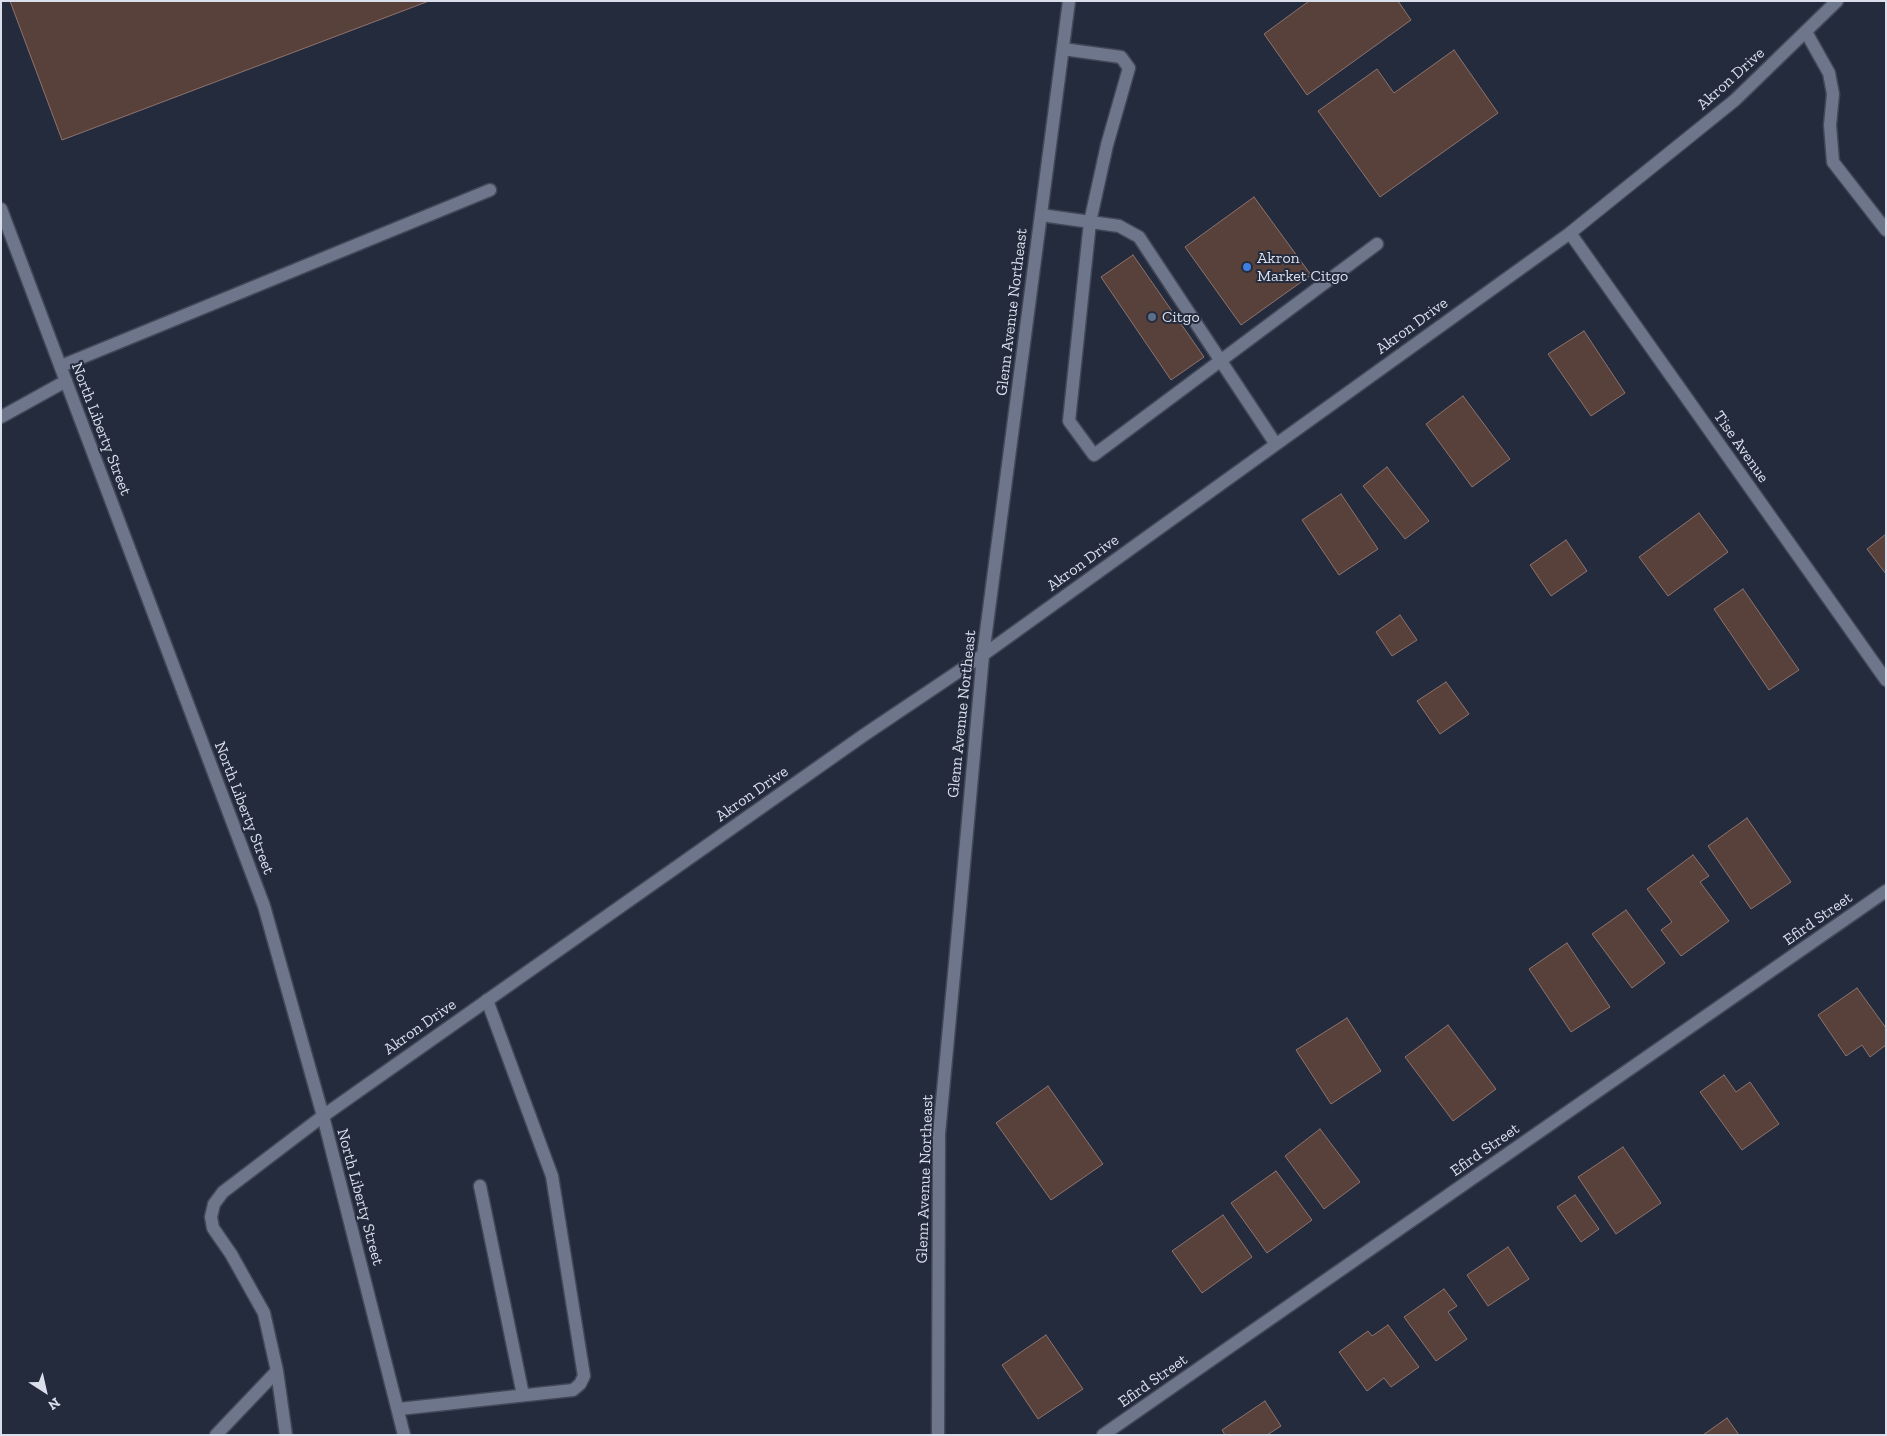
<!DOCTYPE html>
<html>
<head>
<meta charset="utf-8">
<style>
	body { margin:0 }
	#map { position:relative; width:1887px; height:1436px; overflow:hidden; background:#242b3d; font-family:"Zilla Slab",serif }
	canvas { display:block }
	.frame { position:absolute; inset:0; border:2px solid #dadfeb; pointer-events:none }
	.north { position:absolute; left:20px; top:1366px; width:50px; height:50px; -webkit-text-stroke:4px #242b3d; paint-order:stroke; rotate:145deg; font-size:14px; font-weight:700; line-height:20px; text-align:center; color:#dadfeb }
	.north::after { content:''; display:block; margin:auto; width:18px; height:22px; background:#dadfeb; clip-path:polygon(50% 0,100% 100%,50% 72%,0 100%) }
</style>
</head>
<body>
<div id="map">
<canvas width="1887" height="1436"></canvas>
<div class="frame"></div>
<div class="north">N</div>
</div>
<script>
const ctx = document.querySelector('canvas').getContext('2d');
ctx.lineJoin = 'round';
function fillPath(path, color) { ctx.fillStyle = color; ctx.fill(path, 'evenodd'); }
const toPath = rows => new Path2D(rows.map(r => 'M' + r).join(''));
function stroke(path, color, width, dash) { ctx.strokeStyle = color; ctx.lineWidth = width; ctx.lineCap = dash ? 'butt' : 'round'; ctx.setLineDash(dash || []); ctx.stroke(path); }
function write(font, color, halo, rows, align = 'center') {
  ctx.font = font + ' "Zilla Slab",serif'; ctx.lineWidth = 4; ctx.setLineDash([]); ctx.textBaseline = 'middle'; ctx.strokeStyle = halo; ctx.fillStyle = color; for (const [text, x, y, turn = 0] of rows) {
    ctx.save(); ctx.translate(x, y); ctx.rotate((+turn || 0) * Math.PI / 180); ctx.textAlign = isNaN(turn) ? turn : align; if (halo) ctx.strokeText(text, 0, 0); ctx.fillText(text, 0, 0); ctx.restore();
  }
}
const building = toPath([
	[10,1,429,1,62,140,10,1],
	[1309,1,1398,1,1411,20,1307,95,1264,34,1309,1],
	[1454,50,1498,113,1380,197,1318,111,1377,69,1394,93,1454,50],
	[1254,197,1311,275,1241,325,1185,247,1254,197],
	[1133,255,1204,357,1171,380,1101,277,1133,255],
	[1584,331,1625,393,1591,416,1548,354,1584,331],
	[1463,396,1510,459,1472,487,1426,424,1463,396],
	[1387,467,1429,521,1405,539,1363,486,1387,467],
	[1341,494,1378,549,1339,575,1302,520,1341,494],
	[1699,513,1728,552,1668,596,1639,557,1699,513],
	[1886,534,1886,574,1867,549,1886,534],
	[1566,540,1587,571,1551,596,1530,565,1566,540],
	[1743,589,1799,670,1769,690,1714,609,1743,589],
	[1400,615,1417,640,1392,656,1376,632,1400,615],
	[1446,682,1469,714,1440,734,1417,701,1446,682],
	[1747,818,1791,882,1751,909,1708,846,1747,818],
	[1693,855,1709,876,1700,882,1729,921,1681,956,1661,930,1672,922,1647,889,1693,855],
	[1626,910,1665,963,1632,988,1592,934,1626,910],
	[1567,943,1610,1007,1571,1032,1529,969,1567,943],
	[1857,988,1886,1028,1886,1045,1870,1057,1862,1045,1846,1056,1818,1015,1857,988],
	[1347,1018,1381,1071,1331,1104,1296,1050,1347,1018],
	[1448,1025,1496,1089,1453,1121,1405,1057,1448,1025],
	[1724,1075,1736,1092,1750,1082,1779,1124,1742,1150,1700,1092,1724,1075],
	[1048,1086,1103,1164,1051,1200,996,1123,1048,1086],
	[1320,1129,1360,1182,1324,1209,1285,1156,1320,1129],
	[1623,1147,1661,1203,1616,1234,1578,1177,1623,1147],
	[1276,1171,1312,1220,1267,1253,1231,1203,1276,1171],
	[1575,1195,1599,1229,1581,1242,1557,1207,1575,1195],
	[1223,1215,1252,1257,1202,1293,1172,1251,1223,1215],
	[1508,1247,1529,1279,1488,1306,1467,1275,1508,1247],
	[1444,1289,1457,1306,1448,1312,1467,1339,1436,1361,1404,1317,1444,1289],
	[1388,1325,1419,1367,1391,1387,1384,1378,1367,1391,1339,1352,1368,1331,1372,1336,1388,1325],
	[1046,1335,1083,1389,1038,1419,1002,1365,1046,1335],
	[1265,1401,1281,1426,1267,1435,1225,1435,1222,1430,1265,1401],
	[1727,1418,1739,1435,1703,1435,1727,1418]
]);
const lane = toPath([
	[1806,32,1829,73,1833,94,1830,125,1833,162,1886,230],
	[1063,49,1121,57,1129,68,1107,145,1090,222,1069,421,1094,455,1377,244],
	[1041,215,1119,226,1139,237,1275,443],
	[61,366,490,190],
	[1,417,66,381],
	[480,1186,523,1395],
	[399,1409,573,1390,580,1384,584,1376,552,1176,487,1000],
	[216,1435,277,1371],
	[286,1435,277,1371,264,1313,231,1254,213,1228,211,1217,214,1204,223,1192,323,1116]
]);
const street = toPath([
	[1103,1435,1886,891]
]);
const secondary = toPath([
	[1,209,264,906,323,1116,404,1435],
	[1570,233,1886,680],
	[323,1116,864,735,983,655,1570,233,1735,100,1837,1],
	[938,1435,939,1134,957,942,983,655,1069,1]
]);
const markers = [
	[1247,267,5,"#3f7fe0"],
	[1152,317,5,"#5c6f8a"]
];
const streetNames = [
	["Akron Drive",1731,79,-42],
	["Glenn Avenue Northeast",1012,312,-83],
	["Akron Drive",1412,326,-36],
	["North Liberty Street",101,429,69],
	["Tise Avenue",1741,447,55],
	["Akron Drive",1083,563,-36],
	["Glenn Avenue Northeast",962,714,-84],
	["Akron Drive",752,794,-35],
	["North Liberty Street",244,808,69],
	["Efird Street",1818,919,-35],
	["Akron Drive",420,1027,-35],
	["Efird Street",1485,1150,-35],
	["Glenn Avenue Northeast",925,1179,-88],
	["North Liberty Street",360,1197,75],
	["Efird Street",1153,1381,-35]
];
const poiNames = [
	["Akron",1257,258],
	["Market Citgo",1257,276],
	["Citgo",1162,317]
];
fillPath(building, '#58403b');
stroke(building, '#8e736e', 1);
stroke(lane, '#424858', 15);
stroke(street, '#424858', 15);
stroke(secondary, '#424858', 15);
stroke(lane, '#6e768c', 12);
stroke(street, '#6e768c', 12);
stroke(secondary, '#6e768c', 12);
for (const [x, y, r, color] of markers) { const dot = new Path2D(); dot.arc(x, y, r, 0, 2 * Math.PI); ctx.fillStyle = color; ctx.fill(dot); stroke(dot, '#242b3d', 2); }
write('16px', '#dadfeb', '#242b3d', streetNames);
write('16px', '#dadfeb', '#242b3d', poiNames, 'left');
</script>
</body>
</html>
